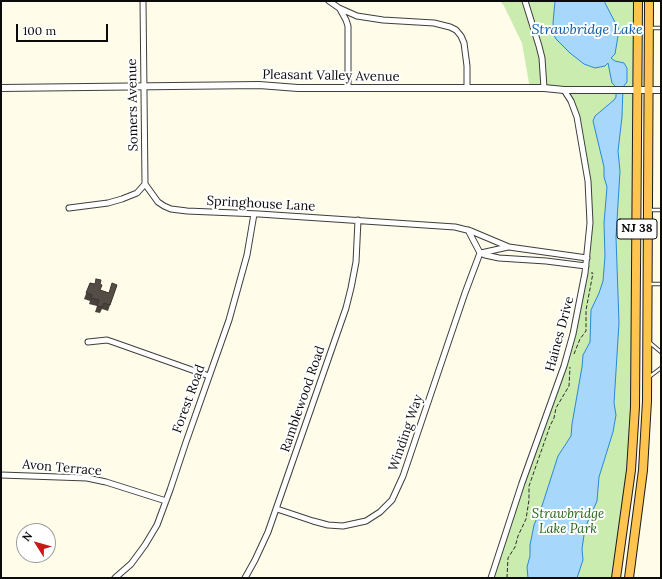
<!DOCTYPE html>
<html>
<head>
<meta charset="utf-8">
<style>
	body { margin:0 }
	#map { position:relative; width:662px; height:579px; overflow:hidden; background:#fffce9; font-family:Lora,serif }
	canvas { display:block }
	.frame { position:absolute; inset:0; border:2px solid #0b0b0b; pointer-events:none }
	.north { position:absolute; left:16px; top:523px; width:40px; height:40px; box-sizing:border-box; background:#fff; border:1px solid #9d9d9d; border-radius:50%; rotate:307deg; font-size:11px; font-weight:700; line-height:16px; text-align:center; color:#0b0b0b }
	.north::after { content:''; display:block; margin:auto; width:14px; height:18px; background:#c61a18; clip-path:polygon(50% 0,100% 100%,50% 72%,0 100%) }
	.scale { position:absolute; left:16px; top:24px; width:92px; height:18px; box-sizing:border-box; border:2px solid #0b0b0b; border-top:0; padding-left:5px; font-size:12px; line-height:14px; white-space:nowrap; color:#0b0b0b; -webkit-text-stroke:3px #fff; paint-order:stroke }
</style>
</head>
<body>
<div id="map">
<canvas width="662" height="579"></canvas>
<div class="frame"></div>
<div class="north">N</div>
<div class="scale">100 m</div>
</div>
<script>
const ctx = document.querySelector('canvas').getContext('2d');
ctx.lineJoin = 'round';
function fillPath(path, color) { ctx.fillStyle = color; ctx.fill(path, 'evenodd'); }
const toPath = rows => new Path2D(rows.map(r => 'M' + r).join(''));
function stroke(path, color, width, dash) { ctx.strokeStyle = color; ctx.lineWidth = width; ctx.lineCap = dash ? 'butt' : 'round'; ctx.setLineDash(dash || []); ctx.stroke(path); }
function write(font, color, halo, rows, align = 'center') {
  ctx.font = font + ' Lora,serif'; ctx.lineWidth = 4; ctx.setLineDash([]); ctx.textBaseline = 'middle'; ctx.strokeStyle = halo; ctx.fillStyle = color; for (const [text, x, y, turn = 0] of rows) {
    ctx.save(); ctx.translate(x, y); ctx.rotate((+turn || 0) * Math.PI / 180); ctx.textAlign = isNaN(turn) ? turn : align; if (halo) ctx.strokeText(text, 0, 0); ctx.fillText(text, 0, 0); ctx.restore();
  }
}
const green = toPath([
	[500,1,638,1,635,407,616,578,491,578,564,366,587,258,590,201,573,107,563,90,530,89,522,43,504,6]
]);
const water = toPath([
	[555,1,604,1,619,30,615,54,611,58,615,61,624,63,627,68,627,82,623,87,622,117,618,151,620,171,616,237,619,323,614,403,616,415,613,432,599,477,597,501,585,528,582,549,583,560,577,578,528,578,527,567,530,556,530,545,534,525,541,509,558,456,571,436,572,424,582,367,583,355,590,342,591,310,599,293,603,281,605,256,604,223,607,187,604,177,604,167,593,121,595,116,614,100,616,97,616,87,612,83,608,63,605,66,595,68,584,64,570,53,556,39,554,35,553,23,555,1]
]);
const path = toPath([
	[574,354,580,339,586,331,586,310,593,273,591,273],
	[507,578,508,558,515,547,518,536,526,519,529,500,529,486,550,426,554,418,556,408,569,386,570,367]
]);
const service = toPath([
	[650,28,661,28],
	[649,210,661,210],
	[650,284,661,284],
	[649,342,661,352],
	[649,377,661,368]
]);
const minor = toPath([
	[143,1,145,184,158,202,164,206,171,209,187,211,259,214,455,227,471,231,509,247,587,258],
	[329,1,339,8,357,16,383,20,434,23,450,27,456,30,461,36,464,43,467,66,467,88],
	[525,1,539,46,542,58,544,88],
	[340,9,346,20,348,26,348,87],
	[69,208,108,203,122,199,137,193,145,184],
	[468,230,480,253,485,255,499,258,546,261,586,266],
	[481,253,508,247],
	[88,342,107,340,113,342,209,376],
	[1,475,87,478,106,482,166,501],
	[277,509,313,521,328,525,343,526,366,521,380,512,392,500,403,476,465,293,480,253],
	[115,578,131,564,145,545,157,525,170,490,186,442,229,320,247,255,254,214],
	[245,578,255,560,268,532,346,308,351,288,356,262,358,220],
	[491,578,522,483,564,366,573,334,585,273,590,223,588,181,577,117,571,101,564,90]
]);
const tertiary = toPath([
	[1,88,259,85,298,88,544,88,564,90,661,90]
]);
const trunk = toPath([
	[616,578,631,470,635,407,638,1],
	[629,578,643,470,647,401,649,1]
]);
const wall = toPath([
	[90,283,95,284,100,284,100,290,109,293,117,285,108,311,102,309,100,313,95,312,97,306,89,304,90,301,84,299]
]);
const building = toPath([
	[96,279,101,280,100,284,102,285,100,290,109,293,112,283,117,285,110,305,104,303,102,307,97,306,99,300,91,298,92,295,86,293,90,283,95,284,96,279]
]);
const shields = [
	[637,229,40]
];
const shieldNames = [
	["NJ 38",637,229]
];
const streetNames = [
	["Pleasant Valley Avenue",331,76,1],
	["Somers Avenue",133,105,-91],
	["Springhouse Lane",261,204,3],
	["Haines Drive",560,334,-75],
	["Forest Road",189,399,-70],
	["Ramblewood Road",303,399,-71],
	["Winding Way",406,433,-71],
	["Avon Terrace",62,468,5]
];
const parkNames = [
	["Strawbridge",568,514],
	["Lake Park",568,529]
];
const waterNames = [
	["Strawbridge Lake",587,30]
];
fillPath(green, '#cbecaf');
fillPath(water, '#a8d7fc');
stroke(water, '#2988d9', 1);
stroke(service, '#3e3e3e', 4.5);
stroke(minor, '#3e3e3e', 7);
stroke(tertiary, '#3e3e3e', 8);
stroke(trunk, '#1c1c1c', 10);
stroke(path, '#2d2d2d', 1, [4, 2]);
stroke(service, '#fff', 2.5);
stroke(minor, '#fff', 5);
stroke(tertiary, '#fff', 6);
stroke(trunk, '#ffc450', 8);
fillPath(wall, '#48423c');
fillPath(building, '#544d46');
stroke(building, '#3b3631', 1);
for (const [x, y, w] of shields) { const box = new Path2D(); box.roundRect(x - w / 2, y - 10, w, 20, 3); ctx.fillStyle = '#fff'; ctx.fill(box); stroke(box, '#0b0b0b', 1); }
write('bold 12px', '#0b0b0b', null, shieldNames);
write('13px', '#0b0b0b', '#fff', streetNames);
write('italic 13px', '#226717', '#fff', parkNames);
write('italic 14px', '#0b59a6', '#fff', waterNames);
</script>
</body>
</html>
